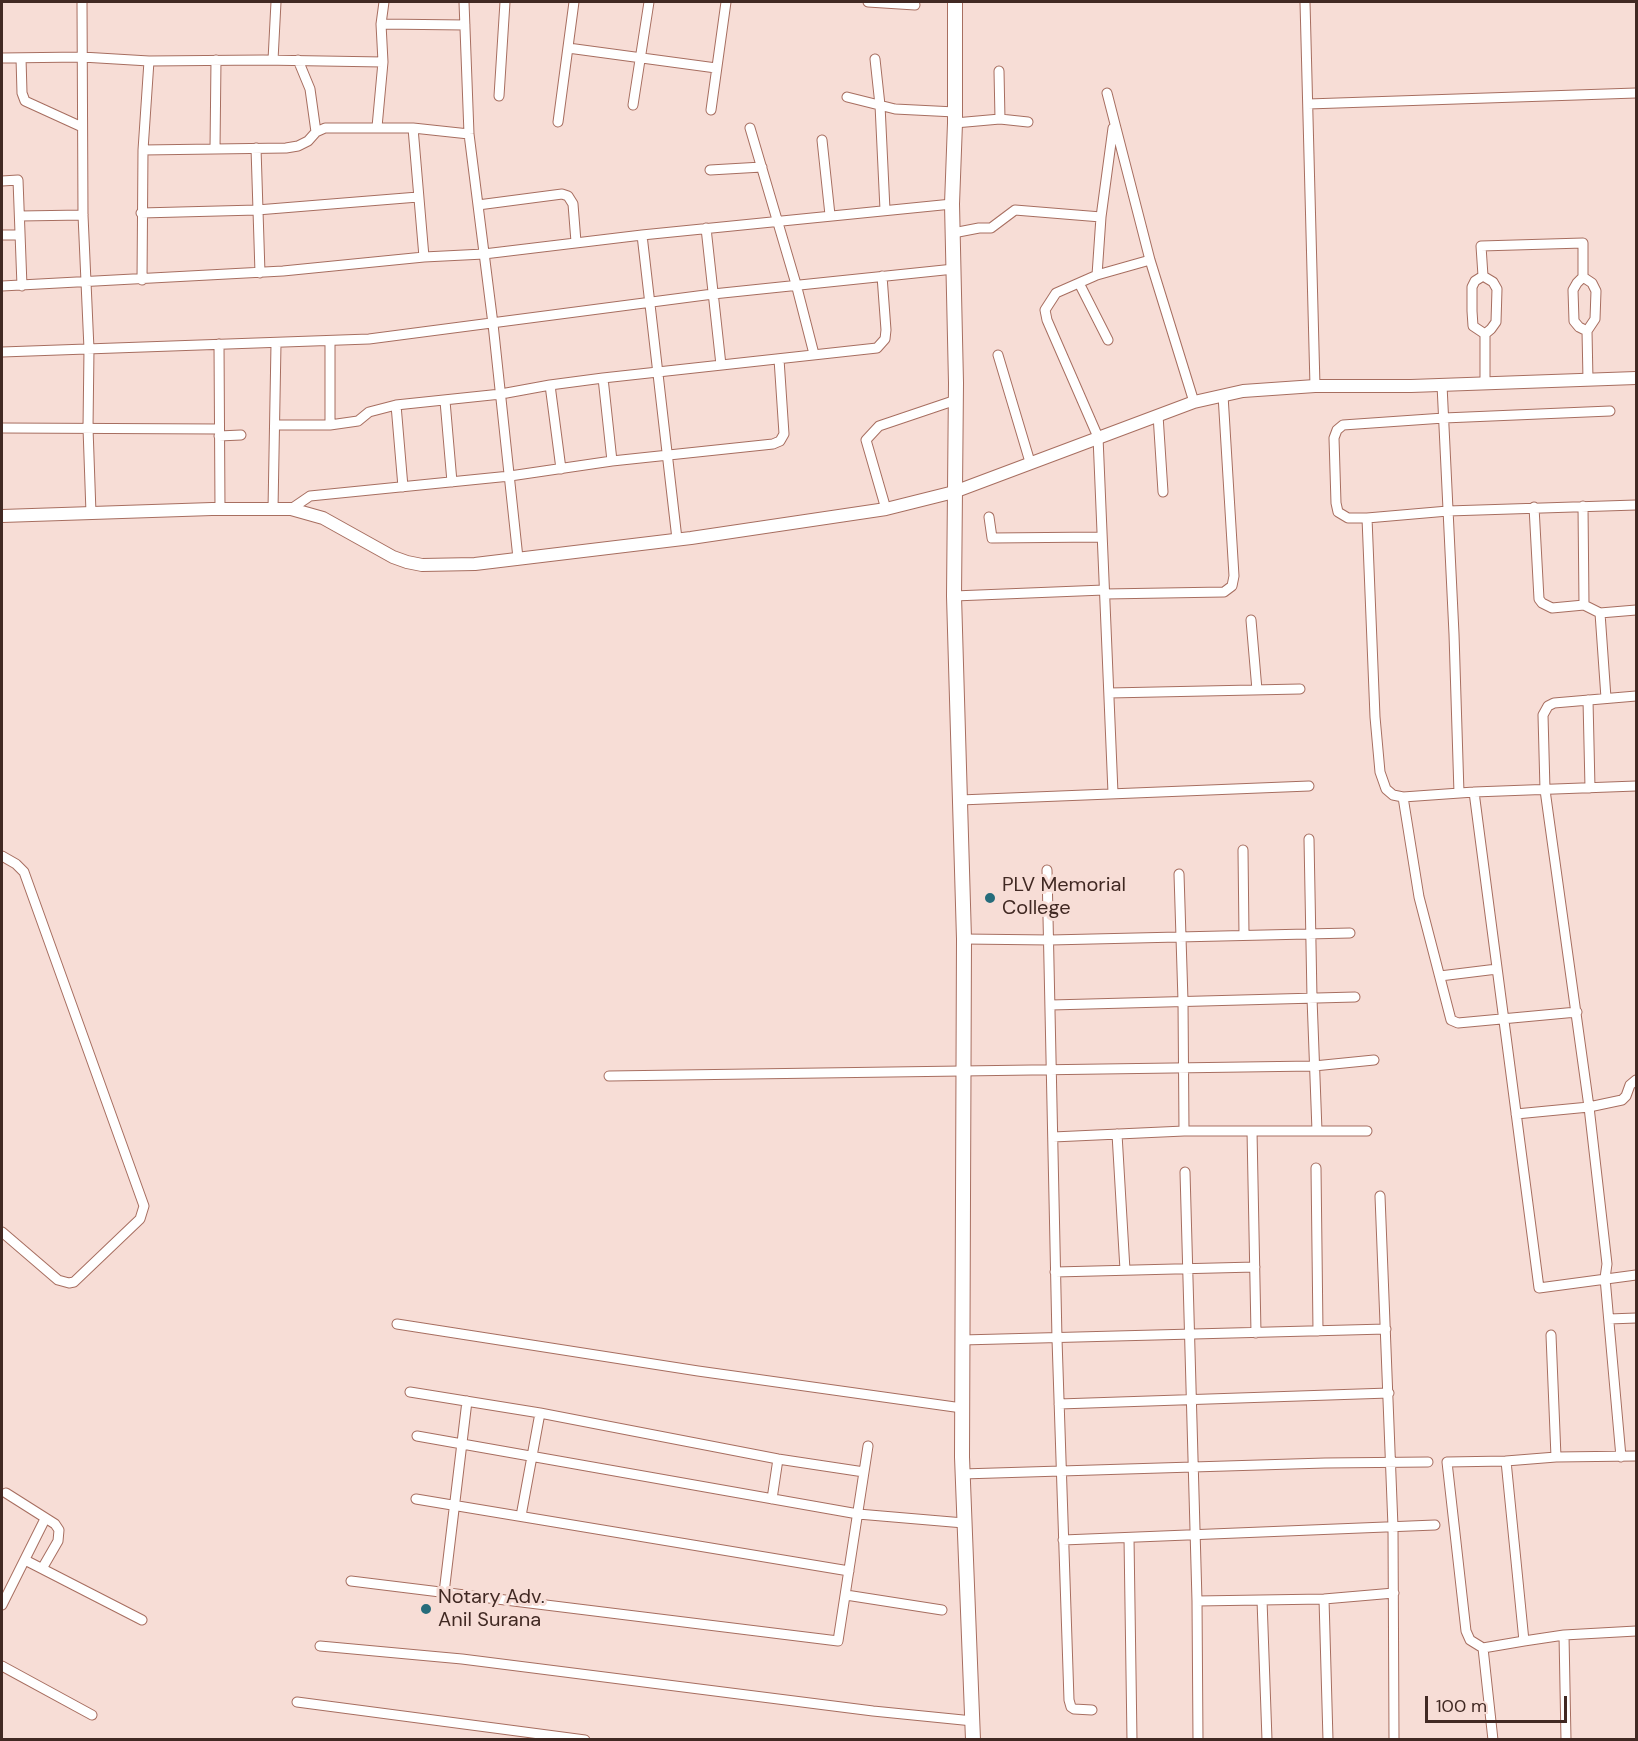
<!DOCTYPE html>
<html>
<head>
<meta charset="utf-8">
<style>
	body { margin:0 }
	#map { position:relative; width:1638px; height:1741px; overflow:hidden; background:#f7ddd6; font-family:"DM Sans",sans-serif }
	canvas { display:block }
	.frame { position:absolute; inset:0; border:3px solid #412923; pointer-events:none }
	.scale { position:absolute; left:1425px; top:1696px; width:142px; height:27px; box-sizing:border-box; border:3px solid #412923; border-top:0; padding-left:8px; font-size:18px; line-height:21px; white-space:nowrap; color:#412923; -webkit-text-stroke:4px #f7ddd6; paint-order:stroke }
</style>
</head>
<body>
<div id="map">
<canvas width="1638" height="1741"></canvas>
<div class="frame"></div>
<div class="scale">100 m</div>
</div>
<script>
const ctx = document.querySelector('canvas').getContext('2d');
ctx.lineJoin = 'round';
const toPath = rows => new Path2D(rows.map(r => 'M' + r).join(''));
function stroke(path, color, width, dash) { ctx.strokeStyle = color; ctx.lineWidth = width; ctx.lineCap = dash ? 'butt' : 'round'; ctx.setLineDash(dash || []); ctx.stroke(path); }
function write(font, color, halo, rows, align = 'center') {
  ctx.font = font + ' "DM Sans",sans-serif'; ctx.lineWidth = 6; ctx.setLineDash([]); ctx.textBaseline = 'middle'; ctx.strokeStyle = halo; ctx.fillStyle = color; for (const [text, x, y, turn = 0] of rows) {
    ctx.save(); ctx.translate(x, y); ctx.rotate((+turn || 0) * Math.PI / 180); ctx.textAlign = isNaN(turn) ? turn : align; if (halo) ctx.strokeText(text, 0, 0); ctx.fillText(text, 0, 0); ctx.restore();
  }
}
const minor = toPath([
	[82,2,83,215,89,349,88,428,91,513],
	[464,2,469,134,493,324,518,558],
	[868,2,915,5],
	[1305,2,1315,386],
	[381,24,465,25],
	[568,48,716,68],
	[2,58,82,57,149,61,263,60,383,62],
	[21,58,22,93,25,101,82,127],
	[875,59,880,105,885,210],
	[273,60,276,2],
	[298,60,310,89,316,132],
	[1107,93,1150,260,1194,402],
	[499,96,505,2],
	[847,97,895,109,955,112],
	[1308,104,1636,93],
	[633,105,649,2],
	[711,110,726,2],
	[1000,119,1028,122],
	[558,122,574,2],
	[955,123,1000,119,999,71],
	[377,127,383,62,381,24,384,2],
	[413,128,424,257],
	[750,128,796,284,814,354],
	[822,140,830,215],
	[256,148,260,273],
	[215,149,216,60],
	[143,150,286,148,298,146,308,141,316,132,325,128,413,128,469,134],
	[710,170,762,167],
	[2,181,18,180,22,286],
	[478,205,562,194,568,196,573,204,576,242],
	[141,213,257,210,418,197],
	[20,216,83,215],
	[706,228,721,365],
	[953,233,979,228,991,228,1015,210,1101,217],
	[2,235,19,235],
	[642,235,677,539],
	[1097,275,1101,217,1113,128],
	[1483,276,1493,282,1497,289,1496,322,1491,329,1485,334],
	[1583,277,1577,283,1573,290,1574,321,1579,327,1587,331],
	[142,280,143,150,149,61],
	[1079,283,1108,340],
	[2,286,283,271,424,257,484,254,642,235,952,204],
	[330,341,330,425],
	[219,344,220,509],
	[2,352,369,339,713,294,954,269],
	[998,355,1030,462],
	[603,378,612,461],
	[1485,383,1485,334,1473,326,1472,311,1472,287,1475,281,1483,276,1481,246,1583,243,1583,277,1592,283,1596,291,1595,319,1587,331,1588,380],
	[550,385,561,469],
	[1442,385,1454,634,1459,793],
	[445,401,452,482],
	[396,405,403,487],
	[1610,411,1444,418,1343,425,1337,430,1334,438,1336,503,1338,512,1348,518,1367,518,1448,511,1636,505],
	[1158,415,1163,492],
	[275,425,330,425,358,421,369,412,396,405,501,394,550,385,603,378,877,348,885,339,886,330,882,276],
	[2,428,219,429],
	[219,436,241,435],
	[1583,506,1584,605],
	[1534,507,1539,599,1542,603,1552,608,1584,605,1600,613,1636,610],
	[273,509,276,344],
	[291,509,310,496,510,476,612,461,773,444,780,441,784,434,779,359],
	[886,509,866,440,879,426,956,400],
	[989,517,992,538,1101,537],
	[1367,518,1375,717,1380,772,1386,789,1393,795,1403,797,1474,792,1636,786],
	[1105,594,1224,592,1232,586,1234,576,1223,395],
	[954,596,1104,590],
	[1600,613,1606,698],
	[1251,620,1257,690],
	[1109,693,1300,689],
	[1588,700,1590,788],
	[1474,792,1539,1288,1636,1275],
	[1113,793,1098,437,1047,320,1045,310,1056,293,1097,275,1150,260],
	[1403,797,1419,897,1451,1020,1458,1023,1577,1012],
	[960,800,1309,786],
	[1309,839,1312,998,1317,1131],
	[1243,850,1244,935],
	[2,856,16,864,24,872,144,1206,140,1219,74,1282,69,1283,58,1280,2,1232],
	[1047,870,1057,1339,1069,1700,1071,1707,1074,1709,1092,1710],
	[1179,874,1183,1001,1184,1131],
	[964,939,1050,940,1350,933],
	[1440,976,1497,969],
	[1051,1005,1355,997],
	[609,1076,1314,1066,1374,1060],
	[1516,1114,1589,1107,1622,1100,1626,1096,1630,1085,1636,1080],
	[1252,1131,1256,1333],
	[1117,1134,1125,1270],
	[1053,1137,1184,1131,1367,1131],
	[1316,1168,1318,1331],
	[1185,1172,1197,1601,1198,1740],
	[1380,1196,1393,1527,1394,1739],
	[1055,1272,1255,1267],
	[1609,1319,1636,1318],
	[397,1324,698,1371,962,1408],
	[1551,1335,1556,1457],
	[962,1340,1386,1329],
	[410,1392,540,1413,778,1459,864,1472],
	[1059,1404,1389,1393],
	[417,1436,858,1514,964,1523],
	[1621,1457,1605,1278,1607,1264,1589,1107,1545,790,1543,715,1548,706,1554,703,1636,696],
	[1506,1461,1556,1457,1636,1456],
	[962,1474,1325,1463,1428,1462],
	[6,1493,55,1524,59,1530,58,1541,43,1567],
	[416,1499,849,1571],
	[772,1499,778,1459],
	[521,1516,540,1413],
	[1129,1538,1132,1740],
	[1063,1540,1435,1525],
	[25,1560,142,1620],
	[351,1581,838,1641,868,1446],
	[444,1593,467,1401],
	[846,1595,942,1610],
	[1324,1599,1328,1740],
	[1262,1600,1267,1740],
	[1197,1601,1324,1599,1394,1593],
	[2,1605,45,1519],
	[1564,1635,1566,1740],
	[1524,1641,1564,1635,1636,1631],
	[320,1646,462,1659,873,1711,973,1721],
	[1483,1648,1470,1640,1466,1631,1447,1462,1506,1461,1524,1641,1483,1648,1493,1740],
	[2,1666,92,1715],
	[297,1702,585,1740]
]);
const tertiary = toPath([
	[2,516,212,509,291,509,323,518,393,557,407,562,422,565,475,564,691,538,886,509,954,492,1194,402,1243,391,1315,386,1411,386,1636,378]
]);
const secondary = toPath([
	[955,2,955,123,952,204,956,383,954,596,964,939,962,1457,973,1740]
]);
const markers = [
	[990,898,6,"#266c7b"],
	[426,1609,6,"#266c7b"]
];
const poiNames = [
	["PLV Memorial",1002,886],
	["College",1002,909],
	["Notary Adv.",438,1598],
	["Anil Surana",438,1621]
];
stroke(minor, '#a76e60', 11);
stroke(tertiary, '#a76e60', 14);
stroke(secondary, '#a76e60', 16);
stroke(minor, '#fff', 9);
stroke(tertiary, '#fff', 12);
stroke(secondary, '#fff', 14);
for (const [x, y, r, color] of markers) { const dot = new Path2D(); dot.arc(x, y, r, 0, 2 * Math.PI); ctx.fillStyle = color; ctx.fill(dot); stroke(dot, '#f7ddd6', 2); }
write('20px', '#412923', '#f7ddd6', poiNames, 'left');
</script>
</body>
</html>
